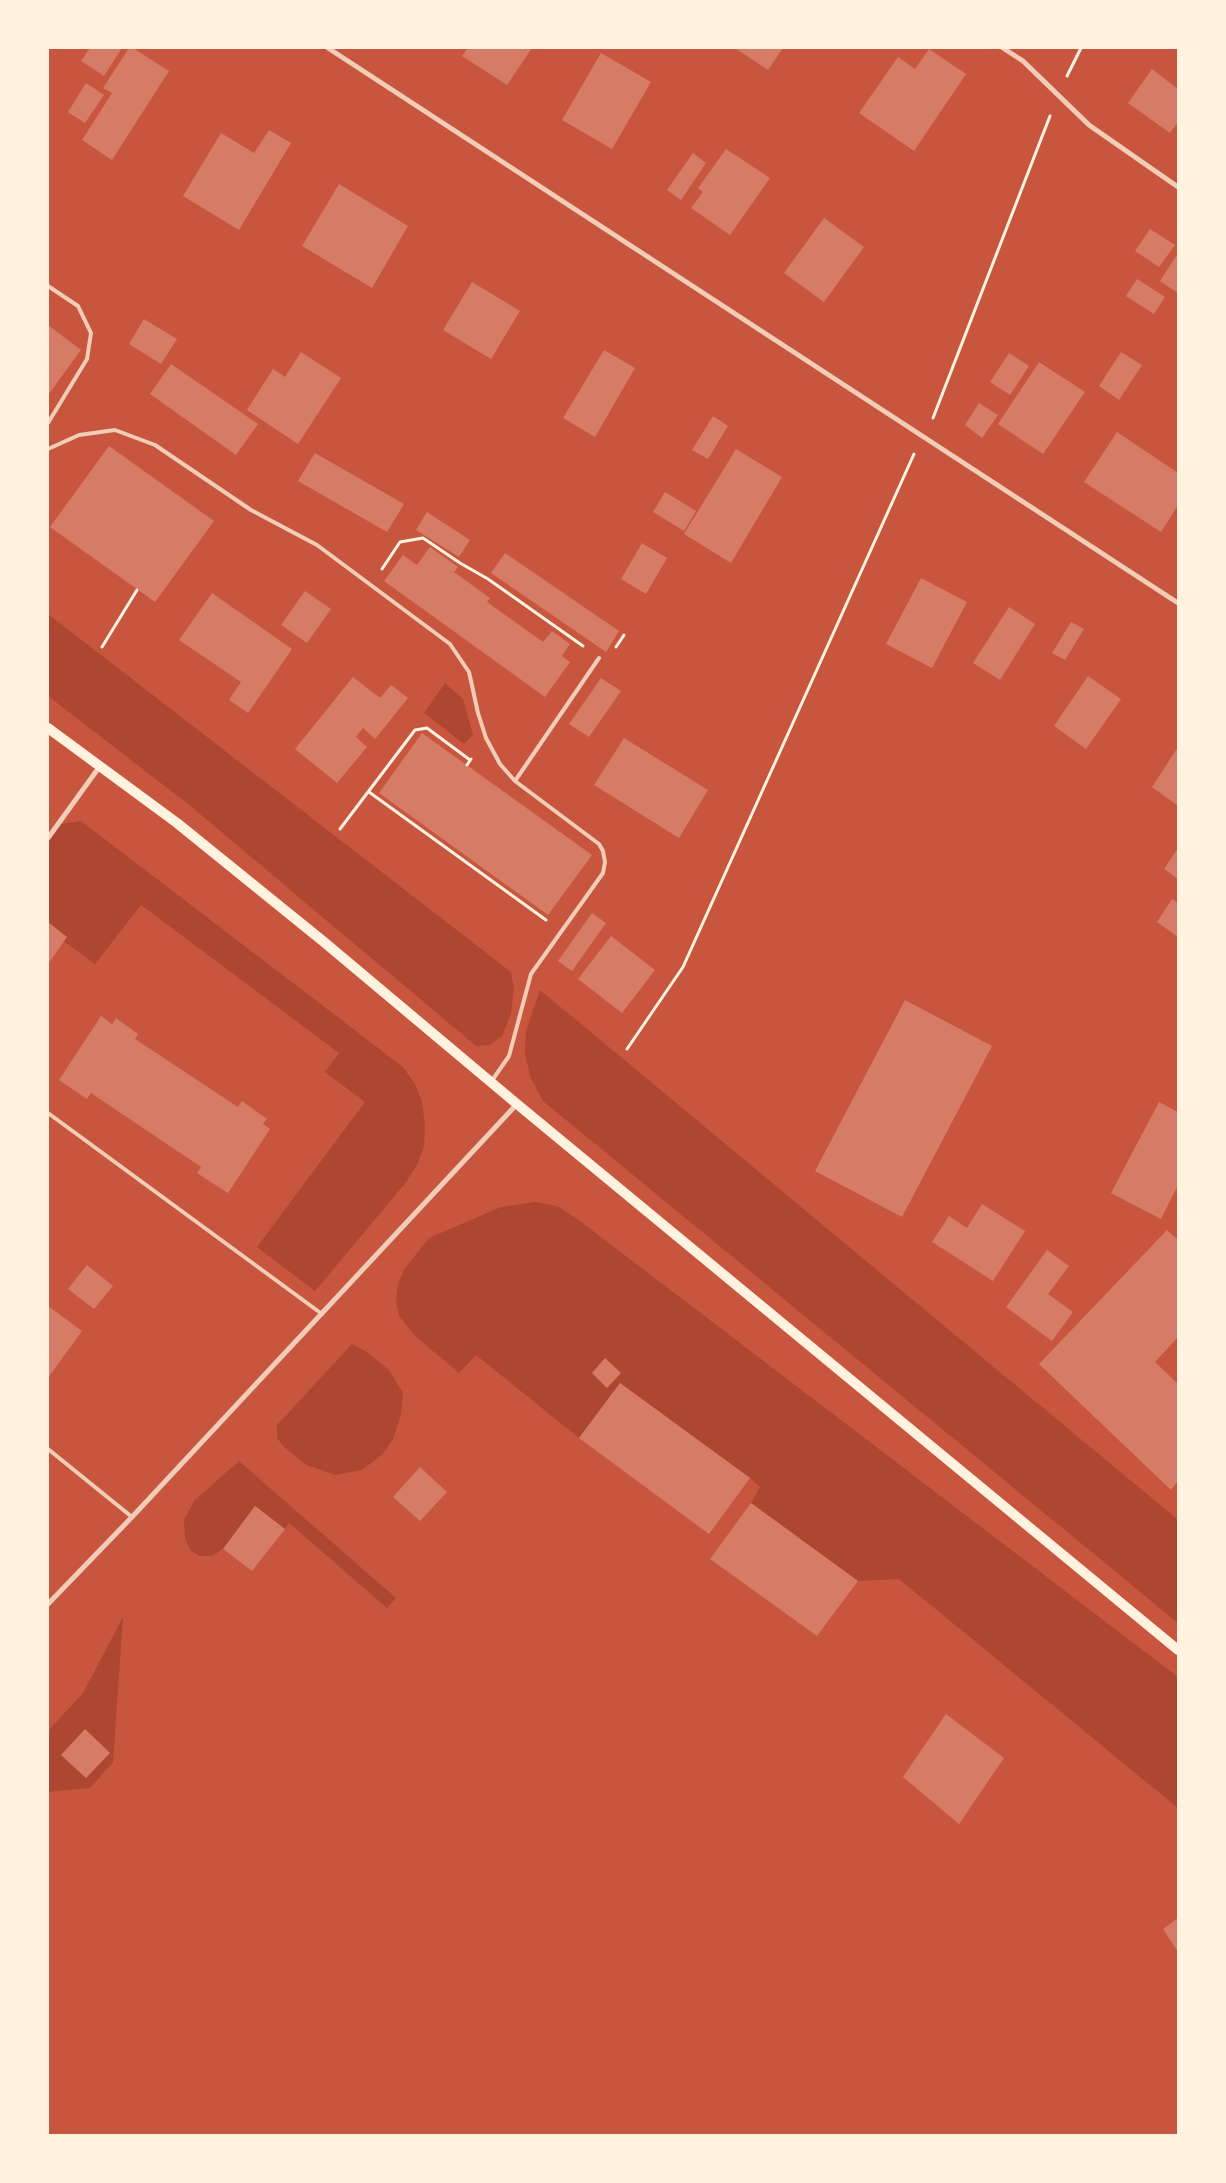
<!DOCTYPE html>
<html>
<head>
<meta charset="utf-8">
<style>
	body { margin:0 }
	#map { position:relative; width:1226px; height:2183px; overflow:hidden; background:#c8553d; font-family:Ubuntu,sans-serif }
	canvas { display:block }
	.frame { position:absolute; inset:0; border:49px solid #fff3e0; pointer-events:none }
</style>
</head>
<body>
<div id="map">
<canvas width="1226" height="2183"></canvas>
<div class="frame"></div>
</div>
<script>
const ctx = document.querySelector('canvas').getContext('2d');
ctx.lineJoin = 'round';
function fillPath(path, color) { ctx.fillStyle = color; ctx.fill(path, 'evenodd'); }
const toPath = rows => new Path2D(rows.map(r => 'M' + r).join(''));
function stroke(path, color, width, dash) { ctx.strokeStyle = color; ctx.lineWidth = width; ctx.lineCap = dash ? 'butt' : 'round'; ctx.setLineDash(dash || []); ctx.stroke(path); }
const green = toPath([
	[48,614,511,972,514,989,511,1014,502,1036,490,1045,476,1046,188,804,48,696],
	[445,683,463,699,473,735,464,744,424,713],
	[81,821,403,1067,415,1084,422,1102,425,1125,424,1147,417,1165,407,1181,315,1291,257,1247,365,1102,325,1072,339,1053,141,905,95,964,48,930,48,834,54,825],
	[540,990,1178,1520,1178,1623,543,1101,530,1076,525,1054,526,1031],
	[535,1202,557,1206,576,1218,1178,1677,1178,1808,899,1579,858,1581,751,1503,760,1487,750,1478,620,1383,579,1438,476,1355,459,1373,415,1336,399,1316,396,1301,398,1284,405,1268,429,1238,501,1207],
	[352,1344,367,1352,389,1370,403,1393,401,1415,393,1439,382,1455,362,1470,336,1475,306,1465,284,1447,277,1438,277,1425],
	[239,1461,396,1598,387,1608,289,1523,285,1529,255,1506,223,1549,212,1556,200,1556,191,1551,185,1539,184,1520,194,1501],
	[123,1617,113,1762,90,1788,48,1792,48,1731,83,1693]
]);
const building = toPath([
	[90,48,122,48,104,76,81,61],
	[129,48,133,48,169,71,112,160,82,140,112,93,103,88],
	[468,48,532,48,507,85,462,56],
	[735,48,783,48,768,70],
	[929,49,966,74,914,151,859,113,898,57,915,69],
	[601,53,651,82,612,149,562,120],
	[1152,69,1178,89,1178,122,1170,133,1128,103],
	[86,83,104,95,85,123,68,112],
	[269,130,291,143,239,230,183,196,221,133,254,153],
	[726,149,770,178,730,235,691,208,703,192,698,188],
	[693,153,706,163,681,200,667,190],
	[339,184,408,226,372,288,302,246],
	[824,218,864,247,824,302,784,273],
	[1150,229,1175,245,1159,267,1135,251],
	[1178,253,1178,293,1160,281],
	[1137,279,1165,297,1154,314,1126,296],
	[472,282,520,311,491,359,443,330],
	[144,319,177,339,161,364,129,344],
	[48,325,81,350,48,395],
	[604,350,635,368,595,437,563,418],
	[301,352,341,378,298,444,247,410,273,369,285,377],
	[1121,352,1142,365,1119,400,1099,386],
	[1009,353,1029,366,1010,395,990,382],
	[1039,362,1085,392,1043,454,998,424],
	[171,364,258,424,236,455,150,394],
	[979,403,998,415,982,438,965,425],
	[713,416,728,426,708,459,692,450],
	[1117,432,1178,473,1178,505,1161,532,1084,482],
	[109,446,214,521,155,602,50,527],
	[736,449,782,477,731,563,684,534],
	[315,453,404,504,387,532,298,481],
	[665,492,696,511,684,531,653,512],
	[427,512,470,540,459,557,416,530],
	[642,543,667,558,646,594,621,579],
	[430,547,458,567,454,572,490,598,487,602,543,642,552,631,570,644,562,656,570,662,545,697,384,581,403,555,417,565],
	[505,553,619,631,606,652,491,573],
	[921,578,967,602,932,668,886,644],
	[305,591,331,609,307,643,281,625],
	[212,593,292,649,248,713,229,700,241,682,179,640],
	[1009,607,1035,624,1000,680,973,663],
	[1071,622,1084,629,1065,660,1052,653],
	[1088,676,1121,699,1086,749,1054,726],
	[353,677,380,698,391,685,408,698,375,739,363,728,356,737,367,747,337,783,295,749],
	[601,678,621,691,589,737,569,724],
	[422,733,592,855,548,915,379,793],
	[624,738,708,790,679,838,594,785],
	[1178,747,1178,806,1152,787],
	[1178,848,1178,879,1164,869],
	[1172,899,1178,903,1178,937,1157,922],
	[592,913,606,923,572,971,558,961],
	[48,922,67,937,48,964],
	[611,936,655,970,622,1013,578,979],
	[905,1000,992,1046,902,1217,815,1171],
	[101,1016,112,1024,116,1018,138,1034,135,1039,238,1107,242,1101,267,1119,263,1124,270,1129,228,1193,197,1173,201,1167,91,1093,87,1099,59,1080],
	[1159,1102,1178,1112,1178,1185,1161,1219,1111,1193],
	[982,1204,1025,1231,993,1281,932,1242,949,1216,967,1228],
	[1167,1230,1178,1240,1178,1337,1155,1362,1178,1384,1178,1481,1171,1490,1039,1364],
	[1047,1250,1069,1266,1048,1294,1073,1312,1052,1341,1006,1307],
	[87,1265,113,1286,94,1309,68,1289],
	[48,1306,82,1331,48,1378],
	[605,1358,621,1373,607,1388,592,1373],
	[620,1383,750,1478,709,1534,579,1438],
	[420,1467,447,1492,420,1521,393,1497],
	[751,1503,858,1581,817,1636,710,1559],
	[255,1506,285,1529,252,1571,223,1549],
	[946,1714,1004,1758,959,1824,903,1777],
	[85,1729,110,1753,86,1778,61,1755],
	[1178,1918,1178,1952,1163,1929]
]);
const path = toPath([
	[1067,76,1081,48],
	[933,418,1050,116],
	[382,569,400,542,423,538,460,563,488,579,583,646],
	[102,647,137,590],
	[616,647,624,635],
	[467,765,471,759],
	[369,792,546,920],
	[340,829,415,730,427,728,470,760],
	[627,1049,683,967,914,454]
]);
const service = toPath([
	[48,286,78,306,91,333,87,359,48,423],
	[48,449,79,435,115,430,155,445,251,510,317,545,450,644,469,672,478,713,486,738,500,764,515,781,599,844,603,851,605,862,603,873,531,974,509,1056,491,1082],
	[515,781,599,658],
	[48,1113,322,1314],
	[48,1449,132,1517]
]);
const minor = toPath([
	[328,48,1178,603],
	[1003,48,1023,61,1089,125,1178,187],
	[48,838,100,766],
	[48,1604,132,1517,517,1104]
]);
const secondary = toPath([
	[48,728,177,823,324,942,517,1104,1178,1650]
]);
fillPath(green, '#ae4732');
fillPath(building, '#d67c66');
stroke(path, '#fff3e0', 3);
stroke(service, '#f1ccb7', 4);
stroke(minor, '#f1ccb7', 5);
stroke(secondary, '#fff3e0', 10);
</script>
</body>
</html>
